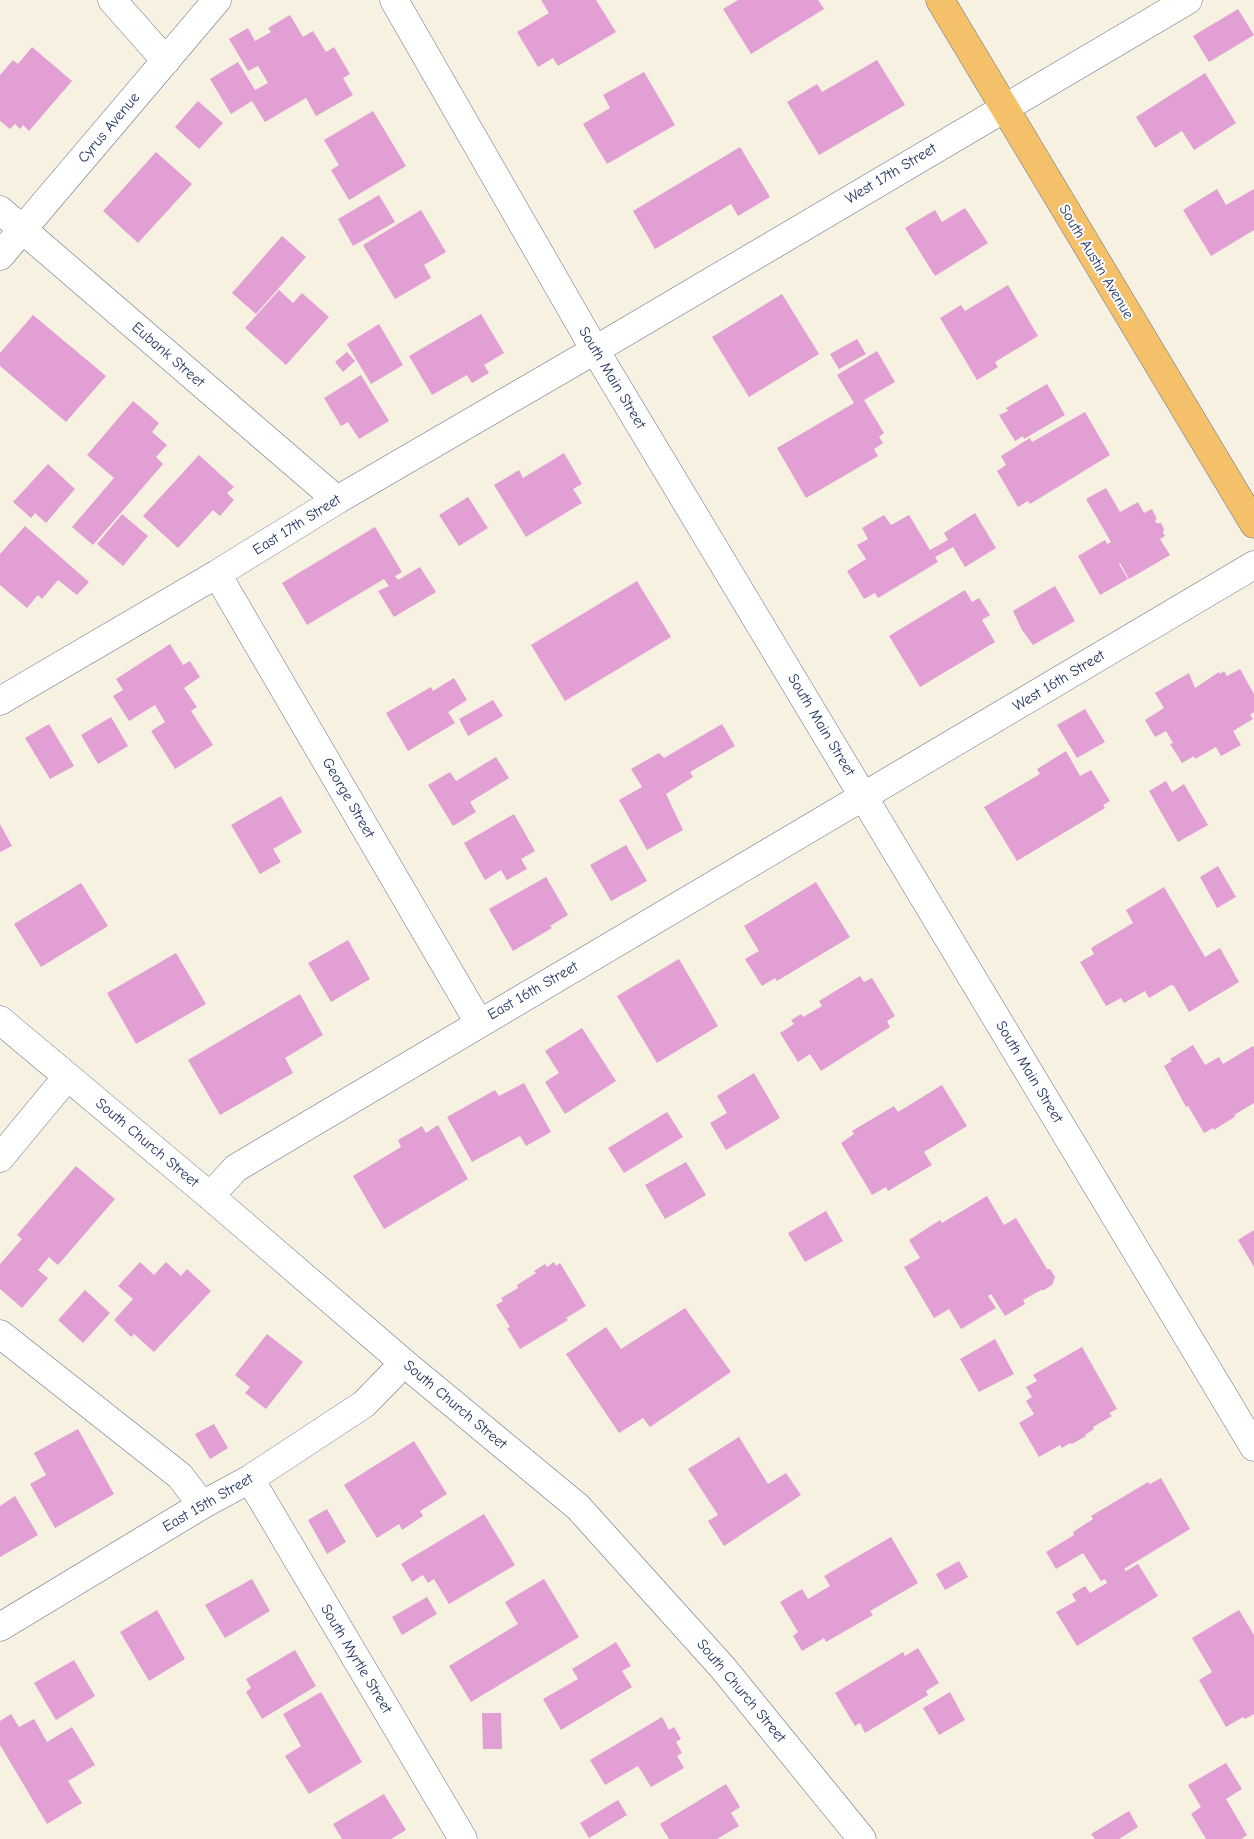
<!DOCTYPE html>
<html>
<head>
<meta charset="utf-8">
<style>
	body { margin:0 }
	canvas { display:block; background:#f7f1e2 }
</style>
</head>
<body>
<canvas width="1254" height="1839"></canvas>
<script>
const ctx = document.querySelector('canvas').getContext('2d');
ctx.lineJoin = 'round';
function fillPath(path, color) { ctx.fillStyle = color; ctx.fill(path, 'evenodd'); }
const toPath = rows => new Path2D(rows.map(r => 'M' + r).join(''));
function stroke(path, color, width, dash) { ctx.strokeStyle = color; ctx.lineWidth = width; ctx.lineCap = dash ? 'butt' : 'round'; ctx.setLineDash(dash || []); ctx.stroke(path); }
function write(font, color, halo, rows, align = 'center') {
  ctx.font = font + ' "Comic Neue",sans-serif'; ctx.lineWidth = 4; ctx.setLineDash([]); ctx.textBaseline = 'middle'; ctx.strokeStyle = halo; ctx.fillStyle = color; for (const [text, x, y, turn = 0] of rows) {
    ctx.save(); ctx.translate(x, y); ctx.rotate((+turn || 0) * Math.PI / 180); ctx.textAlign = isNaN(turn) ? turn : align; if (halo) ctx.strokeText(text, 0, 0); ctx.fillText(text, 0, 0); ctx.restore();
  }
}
const building = toPath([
	[541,0,596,0,616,32,558,66,553,58,538,67,517,32,549,13],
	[738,0,818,0,824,9,751,54,723,9],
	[1238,9,1254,35,1209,62,1193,36],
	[290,15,303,37,313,31,326,52,334,47,350,74,343,78,353,95,316,116,306,98,265,122,252,101,231,114,210,79,238,62,255,90,268,83,258,66,248,71,229,39,248,28,255,41,271,32,268,28],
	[32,47,72,81,29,131,23,125,20,129,15,124,10,129,0,121,0,75,13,60,18,64],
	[877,60,905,105,819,155,787,102,817,84,822,92],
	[644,72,675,125,607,164,583,124,610,108,603,95],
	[1205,73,1236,123,1194,150,1182,131,1155,148,1136,117],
	[198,101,223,123,199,149,175,127],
	[373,111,406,166,349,200,331,170,339,165,324,140],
	[740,147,770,197,738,216,731,204,655,249,633,211],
	[156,152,192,184,138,243,103,211],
	[1217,189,1226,205,1254,189,1254,230,1211,256,1183,210],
	[379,195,395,222,353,246,338,219],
	[965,208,988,243,935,276,905,228,935,210,942,222],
	[421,210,446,252,424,265,431,278,395,299,363,245],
	[282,236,306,257,256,314,232,293],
	[1008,285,1038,336,995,362,998,367,977,380,940,318,961,305,965,311],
	[279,290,293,303,302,293,329,317,286,365,245,328],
	[782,294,819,354,749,397,712,337],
	[481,314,504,353,484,365,489,373,472,383,467,375,432,395,409,356],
	[33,315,106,376,66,422,0,366,0,353],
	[379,324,403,365,371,384,347,344],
	[857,339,866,354,839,369,830,354],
	[877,351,895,382,864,400,884,433,879,437,883,443,874,449,878,456,806,498,777,448,854,403,837,375],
	[347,352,355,361,343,372,335,362],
	[361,375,389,421,359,439,348,422,341,426,324,398],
	[1047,384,1065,415,1024,439,1023,436,1015,441,999,415,1008,411,1006,408],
	[133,401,159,423,152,432,167,445,156,457,163,464,93,545,72,527,114,478,87,455],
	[1085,412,1110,455,1030,504,1028,501,1018,507,997,471,1006,465,1001,456,1030,438,1032,442],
	[564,453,582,484,573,489,582,503,526,537,494,485,519,470,523,478],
	[199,455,234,487,227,493,234,500,220,516,213,510,178,548,143,516],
	[48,464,75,489,46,523,35,513,31,518,13,502],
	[1106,488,1120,512,1138,502,1144,513,1152,509,1157,519,1155,520,1156,523,1161,523,1164,529,1163,533,1165,536,1160,539,1170,555,1129,579,1120,563,1119,564,1128,579,1100,595,1078,556,1105,540,1107,544,1111,542,1086,499],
	[468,497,488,528,459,546,439,515],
	[975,513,996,548,965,567,953,547,935,557,938,562,878,598,875,593,864,599,847,571,866,559,857,545,868,539,862,528,884,515,891,525,909,515,930,550,948,540,944,533],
	[122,514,148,536,123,566,97,544],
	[25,526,89,582,77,595,58,580,42,599,38,595,27,608,0,585,0,554],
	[375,527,402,572,395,576,398,580,420,567,436,592,394,617,378,591,389,586,384,579,307,625,282,583],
	[637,581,671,637,565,701,531,645],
	[1055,586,1075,621,1033,645,1022,630,1013,611],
	[965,590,972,602,979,598,990,615,982,620,995,642,920,687,889,636],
	[170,644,183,665,190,661,200,677,184,688,197,707,191,711,213,745,175,769,151,731,165,722,155,705,129,721,113,696,123,690,116,679],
	[1240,669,1254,694,1254,712,1250,715,1253,719,1233,731,1241,745,1221,756,1216,747,1195,759,1194,756,1182,763,1170,744,1173,743,1166,731,1155,737,1145,720,1164,708,1155,693,1189,673,1195,688,1219,672,1220,674,1224,671,1227,676],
	[454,678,467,700,448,712,455,723,408,751,386,713,431,687,433,691],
	[493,700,503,716,468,736,459,719],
	[1085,709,1105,742,1077,758,1057,725],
	[111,717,128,746,98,764,81,735],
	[49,724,74,766,50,779,25,738],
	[722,724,735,746,690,772,693,777,666,794,683,830,647,850,619,800,642,787,631,769,659,753,664,758],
	[1066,751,1080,776,1091,770,1110,801,1103,805,1105,808,1017,861,984,807,1040,774,1037,769],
	[496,757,509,778,470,802,476,812,453,826,428,785,450,772,456,781],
	[1166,781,1172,792,1184,784,1208,825,1178,842,1149,791],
	[281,796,302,832,273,849,281,862,260,874,231,825],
	[514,814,535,851,521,859,527,869,507,880,501,870,485,880,464,843],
	[0,824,12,846,0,852],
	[626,845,647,881,611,901,590,865],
	[1218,866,1236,897,1217,908,1200,877],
	[546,877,568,915,550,926,552,928,513,951,489,909],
	[816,882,850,937,777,981,775,978,762,986,745,959,759,951,744,926],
	[81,883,108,926,41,967,14,924],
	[1164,887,1205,957,1220,948,1239,982,1189,1012,1174,986,1171,985,1149,998,1145,991,1124,1003,1121,998,1106,1006,1080,962,1094,954,1091,948,1133,923,1126,910],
	[348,940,370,979,331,1002,308,963],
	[176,953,206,1004,136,1044,107,993],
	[679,959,718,1026,657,1063,617,996],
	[860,976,864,982,872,978,895,1016,887,1021,890,1027,821,1071,810,1054,798,1062,780,1033,794,1024,791,1020,801,1014,803,1017,822,1006,819,1001],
	[300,994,323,1035,285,1058,293,1073,220,1115,188,1060],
	[582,1028,616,1081,565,1114,545,1082,559,1073,545,1051],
	[1193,1045,1205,1065,1219,1057,1223,1064,1253,1046,1254,1048,1254,1103,1234,1115,1236,1116,1214,1130,1213,1128,1204,1133,1188,1106,1186,1107,1164,1066,1172,1061,1170,1059],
	[754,1073,780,1118,726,1150,710,1123,727,1113,717,1096],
	[524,1083,551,1132,526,1146,520,1136,472,1162,447,1117,495,1090,499,1096],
	[942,1085,967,1126,924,1152,932,1165,888,1191,886,1187,872,1195,841,1143,854,1134,852,1131,894,1106,898,1112],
	[667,1112,683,1137,624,1173,608,1148],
	[438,1125,468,1179,384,1229,353,1176,401,1147,398,1140,422,1126,426,1133],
	[686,1162,706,1195,665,1219,645,1185],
	[76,1166,115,1199,58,1265,49,1257,38,1270,48,1278,22,1308,0,1289,0,1264,22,1239,17,1235],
	[987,1196,1004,1225,1016,1218,1047,1269,1050,1269,1055,1277,1052,1285,1044,1290,1041,1290,1023,1300,1025,1304,1005,1316,991,1294,988,1296,996,1308,961,1329,949,1309,934,1318,904,1267,920,1258,909,1240,940,1220,942,1223],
	[826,1211,843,1241,805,1262,788,1233],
	[1254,1230,1254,1267,1238,1240],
	[140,1262,154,1275,166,1262,181,1276,187,1269,211,1291,154,1352,134,1334,131,1337,114,1320,133,1299,118,1286],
	[554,1262,556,1266,560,1263,586,1306,566,1318,568,1320,520,1349,507,1328,510,1327,496,1305,503,1301,501,1298,518,1288,517,1285,536,1273,534,1271,545,1264,547,1267],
	[85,1290,110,1313,83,1343,58,1320],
	[685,1308,731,1372,650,1427,643,1418,619,1433,566,1354,606,1327,621,1349],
	[267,1334,303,1362,266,1409,245,1393,250,1387,235,1375],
	[995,1339,1014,1374,979,1392,960,1359],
	[1082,1347,1117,1409,1109,1413,1112,1416,1093,1427,1094,1429,1085,1435,1086,1436,1072,1444,1070,1443,1062,1448,1060,1445,1039,1457,1019,1423,1034,1414,1026,1401,1032,1397,1026,1387,1037,1381,1033,1375],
	[214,1424,228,1448,210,1459,195,1434],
	[78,1429,114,1494,55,1528,30,1484,46,1475,34,1453],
	[739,1437,768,1484,786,1473,801,1495,724,1546,708,1521,718,1515,688,1469],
	[414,1441,447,1494,420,1511,423,1516,402,1530,399,1524,377,1538,344,1485],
	[1161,1478,1190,1529,1124,1569,1126,1571,1138,1564,1158,1596,1077,1646,1056,1612,1076,1601,1072,1594,1085,1586,1090,1593,1107,1583,1105,1579,1101,1581,1083,1553,1056,1569,1046,1552,1074,1535,1073,1532,1093,1519,1091,1516,1148,1482,1150,1484],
	[15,1496,38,1535,0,1557,0,1506],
	[327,1509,346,1542,327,1554,308,1520],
	[484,1514,515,1565,449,1604,434,1579,428,1583,423,1575,412,1582,401,1564],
	[891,1537,918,1583,870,1611,873,1615,826,1642,824,1638,802,1651,793,1636,798,1632,780,1602,802,1589,808,1599,830,1586,824,1576],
	[959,1561,968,1577,945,1590,936,1574],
	[252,1579,270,1611,225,1638,205,1605],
	[544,1579,579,1637,471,1702,449,1666,518,1624,505,1602],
	[427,1597,437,1614,402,1635,392,1617],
	[157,1610,185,1659,149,1681,120,1632],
	[1239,1610,1254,1635,1254,1714,1245,1719,1243,1717,1226,1727,1199,1680,1212,1672,1192,1638],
	[616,1642,631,1666,622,1671,632,1687,561,1730,543,1699,578,1679,572,1669],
	[918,1648,939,1683,926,1691,928,1695,865,1733,860,1723,855,1726,835,1693,903,1652,905,1656],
	[295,1650,316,1686,262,1719,246,1692,251,1688,246,1679],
	[74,1660,95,1696,56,1720,34,1683],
	[321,1692,362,1762,309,1794,285,1756,301,1746,283,1714],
	[950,1692,965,1720,939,1735,923,1708],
	[482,1713,501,1713,502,1749,483,1749],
	[11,1714,19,1727,34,1719,47,1742,72,1727,95,1765,68,1781,82,1803,47,1824,0,1745,0,1721],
	[662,1717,669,1730,674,1727,681,1739,676,1742,682,1753,677,1756,684,1768,651,1787,638,1766,605,1785,590,1760],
	[1226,1763,1242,1789,1226,1799,1247,1835,1241,1839,1206,1839,1191,1814,1201,1807,1188,1785],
	[726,1784,740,1807,731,1813,739,1826,717,1839,669,1839,660,1824],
	[384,1794,406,1830,391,1839,342,1839,333,1824],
	[618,1800,627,1815,589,1838,580,1823],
	[1129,1811,1138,1827,1119,1839,1095,1839,1091,1834]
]);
const minor = toPath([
	[112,0,166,61],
	[394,0,595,350,1254,1447],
	[0,210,337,500],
	[0,256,217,0],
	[217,574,479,1023],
	[0,701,217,574,337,500,595,350,1188,0],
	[0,1020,210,1196,404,1363,578,1507,723,1668,862,1839],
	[0,1158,67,1077],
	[210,1196,236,1168,1254,565],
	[0,1334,180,1476,202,1505],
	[250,1479,463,1839],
	[0,1627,202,1505,250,1479,364,1404,404,1363]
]);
const major = toPath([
	[940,0,1254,524]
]);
const streetNames = [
	["Cyrus Avenue",109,128,-50],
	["West 17th Street",891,174,-31],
	["South Austin Avenue",1096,262,59],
	["Eubank Street",168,355,41],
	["South Main Street",612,378,59],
	["East 17th Street",297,525,-32],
	["West 16th Street",1059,681,-31],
	["South Main Street",821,725,59],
	["George Street",348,798,60],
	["East 16th Street",533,991,-30],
	["South Main Street",1029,1072,59],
	["South Church Street",147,1143,40],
	["South Church Street",455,1405,40],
	["East 15th Street",208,1503,-30],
	["South Myrtle Street",356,1659,59],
	["South Church Street",741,1691,50]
];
fillPath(building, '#e29fd3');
stroke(minor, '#68738c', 29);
stroke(major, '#68738c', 29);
stroke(minor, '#fff', 28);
stroke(major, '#f4c16a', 28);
write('15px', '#1b2f5e', '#fff', streetNames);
</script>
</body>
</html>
